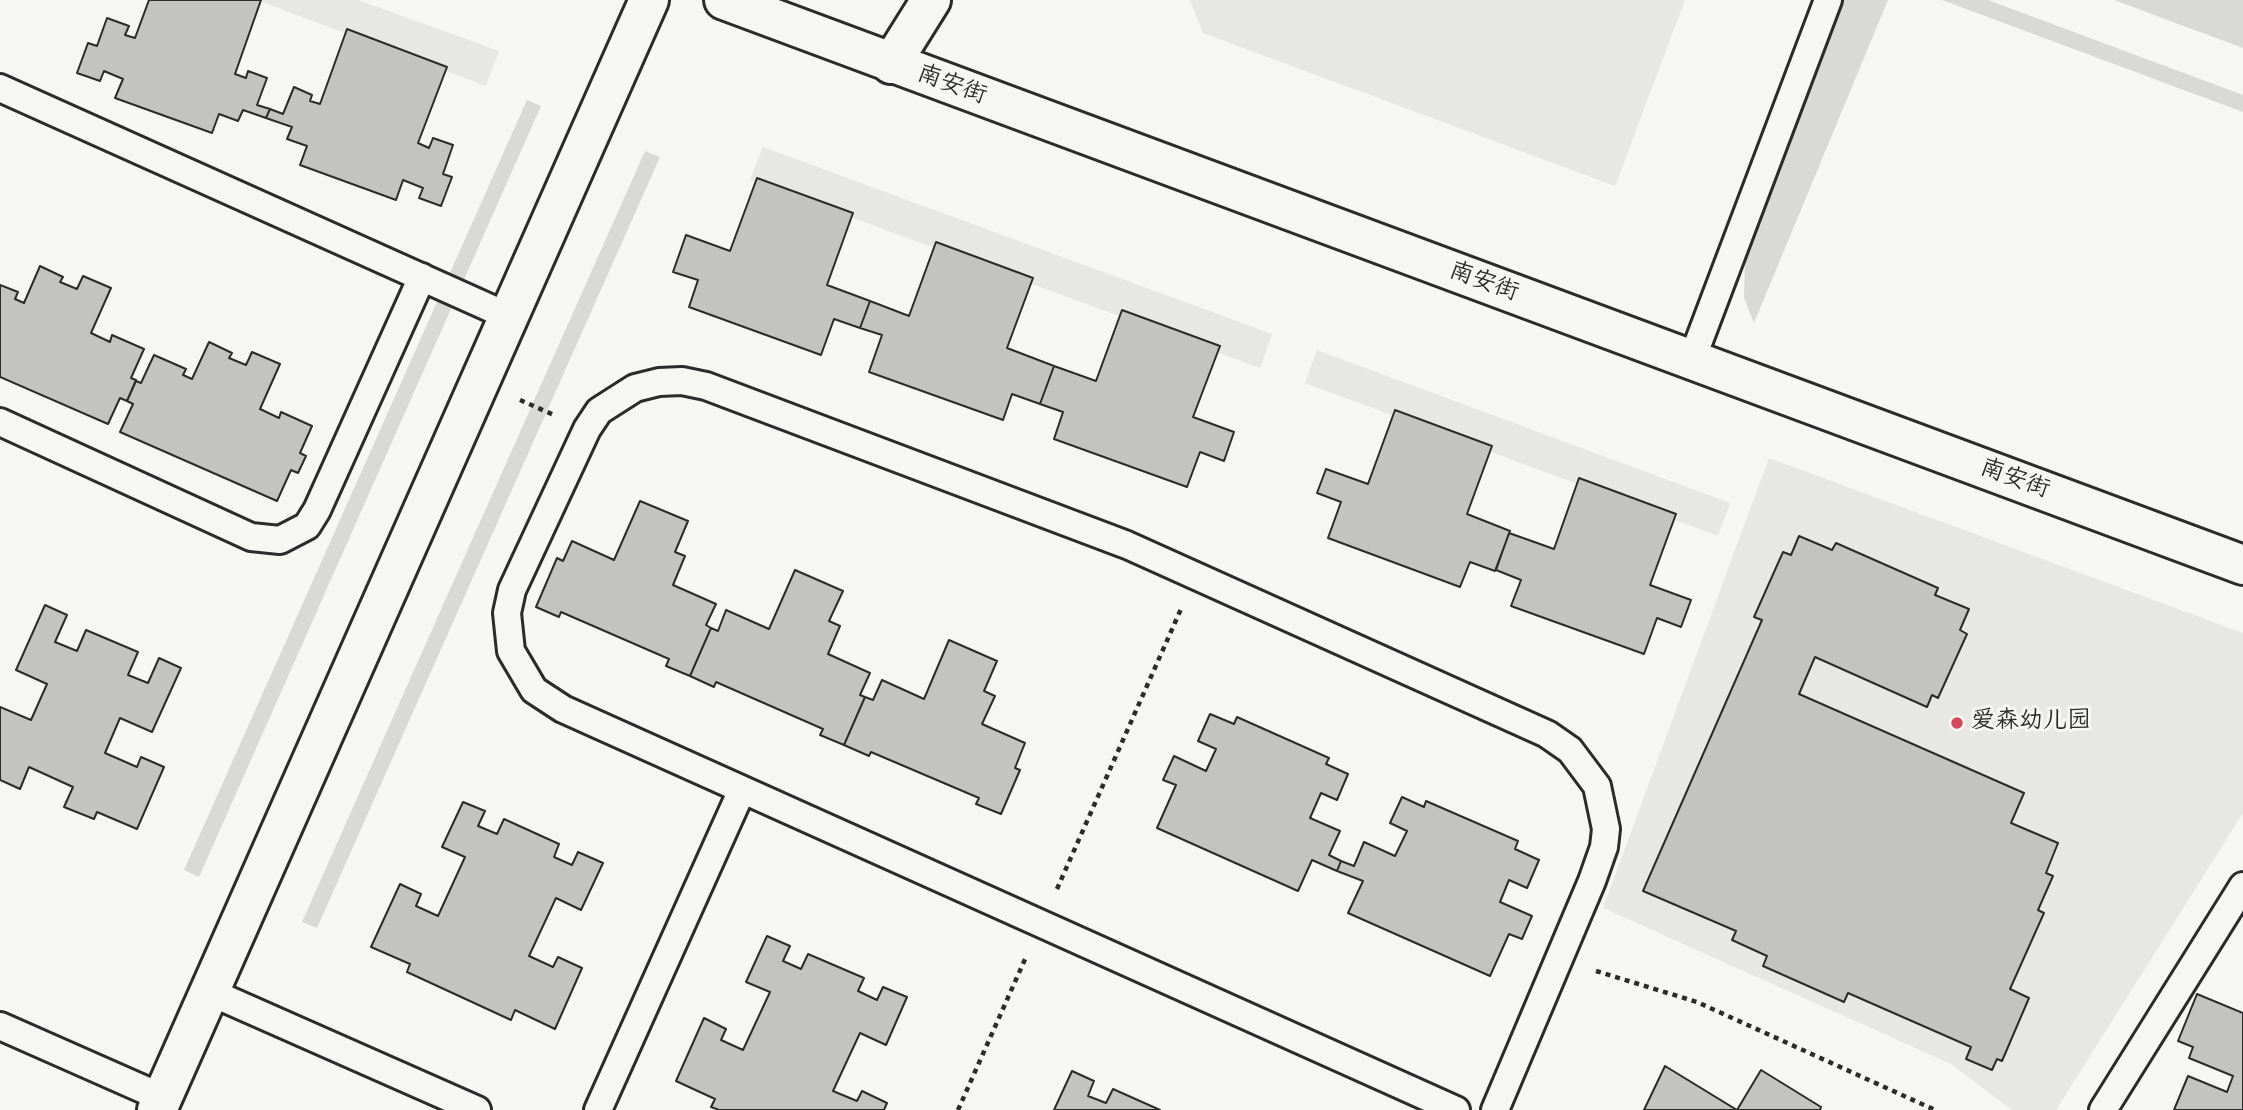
<!DOCTYPE html>
<html>
<head>
<meta charset="utf-8">
<style>
	body { margin:0 }
	canvas { display:block; background:#f6f6f2 }
</style>
</head>
<body>
<canvas width="2243" height="1110"></canvas>
<script>
const ctx = document.querySelector('canvas').getContext('2d');
ctx.lineJoin = 'round';
function fillPath(path, color) { ctx.fillStyle = color; ctx.fill(path, 'evenodd'); }
const toPath = rows => new Path2D(rows.map(r => 'M' + r).join(''));
function stroke(path, color, width, dash) { ctx.strokeStyle = color; ctx.lineWidth = width; ctx.lineCap = dash ? 'butt' : 'round'; ctx.setLineDash(dash || []); ctx.stroke(path); }
function write(font, color, halo, rows, align = 'center') {
  ctx.font = font + ' "Gochi Hand","LXGW WenKai TC",sans-serif'; ctx.lineWidth = 6; ctx.setLineDash([]); ctx.textBaseline = 'middle'; ctx.strokeStyle = halo; ctx.fillStyle = color; for (const [text, x, y, turn = 0] of rows) {
    ctx.save(); ctx.translate(x, y); ctx.rotate((+turn || 0) * Math.PI / 180); ctx.textAlign = isNaN(turn) ? turn : align; if (halo) ctx.strokeText(text, 0, 0); ctx.fillText(text, 0, 0); ctx.restore();
  }
}
const built = toPath([
	[257,0,358,0,499,51,486,86],
	[1190,0,1685,0,1615,186,1203,33],
	[763,147,1272,334,1260,368,750,180],
	[1317,350,1730,503,1718,536,1305,383],
	[1769,458,2243,633,2243,813,2056,1110,2012,1110,1951,1064,1603,908]
]);
const green = toPath([
	[1844,0,1888,0,1754,323,1744,298,1745,259],
	[1942,0,1988,0,2243,95,2243,112],
	[2114,0,2243,0,2243,48],
	[527,100,541,106,199,877,184,870],
	[645,151,660,157,317,928,302,922]
]);
const building = toPath([
	[149,0,261,0,235,74,246,78,248,71,267,78,257,105,270,109,266,118,243,110,238,121,219,114,212,133,115,98,123,79,104,71,100,81,77,73,88,43,97,46,107,18,129,26,125,35,135,38,149,0],
	[347,29,447,67,418,143,429,148,433,138,453,145,443,174,452,177,441,206,419,198,423,188,403,180,396,200,300,165,307,146,287,139,292,127,266,118,270,109,283,114,294,87,312,95,310,101,320,104,347,29],
	[757,178,853,213,827,285,870,301,860,328,834,319,821,355,689,307,698,280,673,272,686,235,730,251,757,178],
	[936,242,1033,278,1007,348,1054,366,1040,404,1012,394,1003,420,869,372,882,335,860,328,870,301,909,316,936,242],
	[40,266,63,277,60,282,77,289,83,276,111,288,91,333,110,342,112,335,144,349,131,378,136,380,127,401,120,398,108,424,0,377,0,285,18,292,15,299,24,303,40,266],
	[1122,310,1220,346,1193,417,1234,432,1224,461,1200,452,1187,487,1054,439,1063,412,1040,404,1054,366,1096,381,1122,310],
	[209,342,232,353,229,358,246,365,252,352,280,364,260,409,279,418,281,412,312,426,300,453,306,456,298,473,291,470,277,501,120,432,133,404,127,401,136,381,141,383,154,355,186,369,183,375,192,379,209,342],
	[1395,410,1492,446,1467,514,1510,531,1495,571,1470,562,1460,587,1328,538,1341,502,1317,493,1326,469,1368,484,1395,410],
	[1579,478,1676,514,1650,585,1691,600,1681,627,1657,618,1644,654,1511,606,1521,580,1496,570,1509,533,1554,549,1579,478],
	[640,501,688,521,675,552,685,556,673,585,716,604,706,625,711,628,690,676,666,666,669,659,561,612,559,617,536,607,557,558,563,561,572,541,614,560,640,501],
	[1799,536,1832,550,1836,543,1938,588,1935,595,1969,609,1960,630,1967,634,1938,698,1932,695,1927,707,1815,657,1799,694,2024,793,2011,823,2058,843,2046,873,2053,876,2038,910,2044,913,2010,989,2029,998,2002,1061,1997,1059,1992,1070,1966,1059,1971,1047,1848,993,1844,1002,1763,966,1767,956,1732,940,1736,931,1643,891,1762,620,1754,617,1783,552,1791,555,1799,536],
	[795,570,843,591,829,621,840,626,828,654,870,673,860,695,865,697,844,745,820,735,823,729,716,682,714,687,690,676,711,628,718,631,726,610,769,629,795,570],
	[45,605,67,615,55,642,77,651,86,630,138,652,128,675,148,683,159,658,181,668,152,732,120,718,105,753,137,767,141,757,164,767,137,829,97,812,94,819,64,807,73,787,29,767,20,789,0,780,0,707,31,720,47,684,16,670,45,605],
	[949,640,997,661,984,691,995,696,982,724,1025,743,1015,768,1020,770,1001,814,976,804,979,798,871,752,869,756,844,745,865,697,873,700,882,680,924,699,949,640],
	[1210,714,1234,724,1237,717,1329,758,1326,764,1348,774,1337,800,1321,793,1310,818,1340,831,1329,855,1341,861,1337,871,1312,860,1298,891,1157,828,1176,785,1163,780,1174,756,1206,771,1216,749,1198,741,1210,714],
	[1402,797,1424,807,1426,801,1518,841,1515,849,1539,860,1527,888,1509,880,1500,902,1532,916,1522,939,1509,934,1490,976,1348,913,1363,881,1337,871,1341,861,1354,866,1364,842,1395,856,1407,831,1390,823,1402,797],
	[463,802,485,811,478,826,497,834,504,819,559,844,554,857,572,865,578,852,603,863,581,910,556,898,529,956,553,967,558,957,582,968,555,1029,515,1010,511,1020,407,972,410,964,371,947,400,884,421,894,416,906,438,916,465,857,442,847,463,802],
	[767,936,790,946,783,961,801,969,808,954,864,978,858,991,877,1000,883,987,907,997,886,1045,860,1033,833,1091,857,1101,862,1091,887,1103,884,1110,719,1110,711,1107,715,1099,676,1081,704,1018,726,1029,721,1040,743,1050,770,992,746,982,767,936],
	[2197,994,2243,1013,2243,1110,2174,1110,2188,1076,2227,1092,2233,1076,2189,1058,2193,1047,2178,1041,2197,994],
	[1665,1066,1737,1110,1761,1070,1821,1107,1820,1110,1644,1110,1665,1066],
	[1072,1071,1094,1081,1088,1096,1106,1103,1113,1089,1160,1110,1054,1110,1072,1071]
]);
const path = toPath([
	[520,400,554,415],
	[1057,889,1181,609],
	[1596,971,1697,1002,1935,1110],
	[958,1110,1026,957]
]);
const service = toPath([
	[0,88,510,317],
	[1691,362,1828,0],
	[0,422,251,537,280,540,307,526,317,510,422,277],
	[210,992,477,1110],
	[0,1026,163,1098],
	[598,1110,742,790],
	[1456,1110,563,709,534,690,511,651,507,613,512,590,587,429,599,411,635,388,659,382,682,381,706,386,1127,545,1547,734,1570,750,1597,786,1606,829,1604,847,1592,881,1495,1110],
	[2103,1110,2243,886]
]);
const minor = toPath([
	[724,0,2243,565],
	[891,64,931,0],
	[157,1110,649,0]
]);
const markers = [
	[1957,723,7,"#d1495b"]
];
const streetNames = [
	["南安街",951,87,20],
	["南安街",1483,284,20],
	["南安街",2014,481,20]
];
const poiNames = [
	["爱森幼儿园",1971,723]
];
fillPath(built, '#e7e7e3');
fillPath(green, '#d9d9d5');
fillPath(building, '#c3c3c0');
stroke(building, '#2b2b2b', 2);
stroke(service, '#2b2b2b', 32);
stroke(minor, '#2b2b2b', 44);
stroke(path, '#2b2b2b', 4.5, [5, 5]);
stroke(service, '#f6f6f2', 26);
stroke(minor, '#f6f6f2', 38);
for (const [x, y, r, color] of markers) { const dot = new Path2D(); dot.arc(x, y, r, 0, 2 * Math.PI); ctx.fillStyle = color; ctx.fill(dot); stroke(dot, '#f6f6f2', 2.5); }
write('24px', '#2b2b2b', '#f6f6f2', streetNames);
write('24px', '#2b2b2b', '#f6f6f2', poiNames, 'left');
</script>
</body>
</html>
